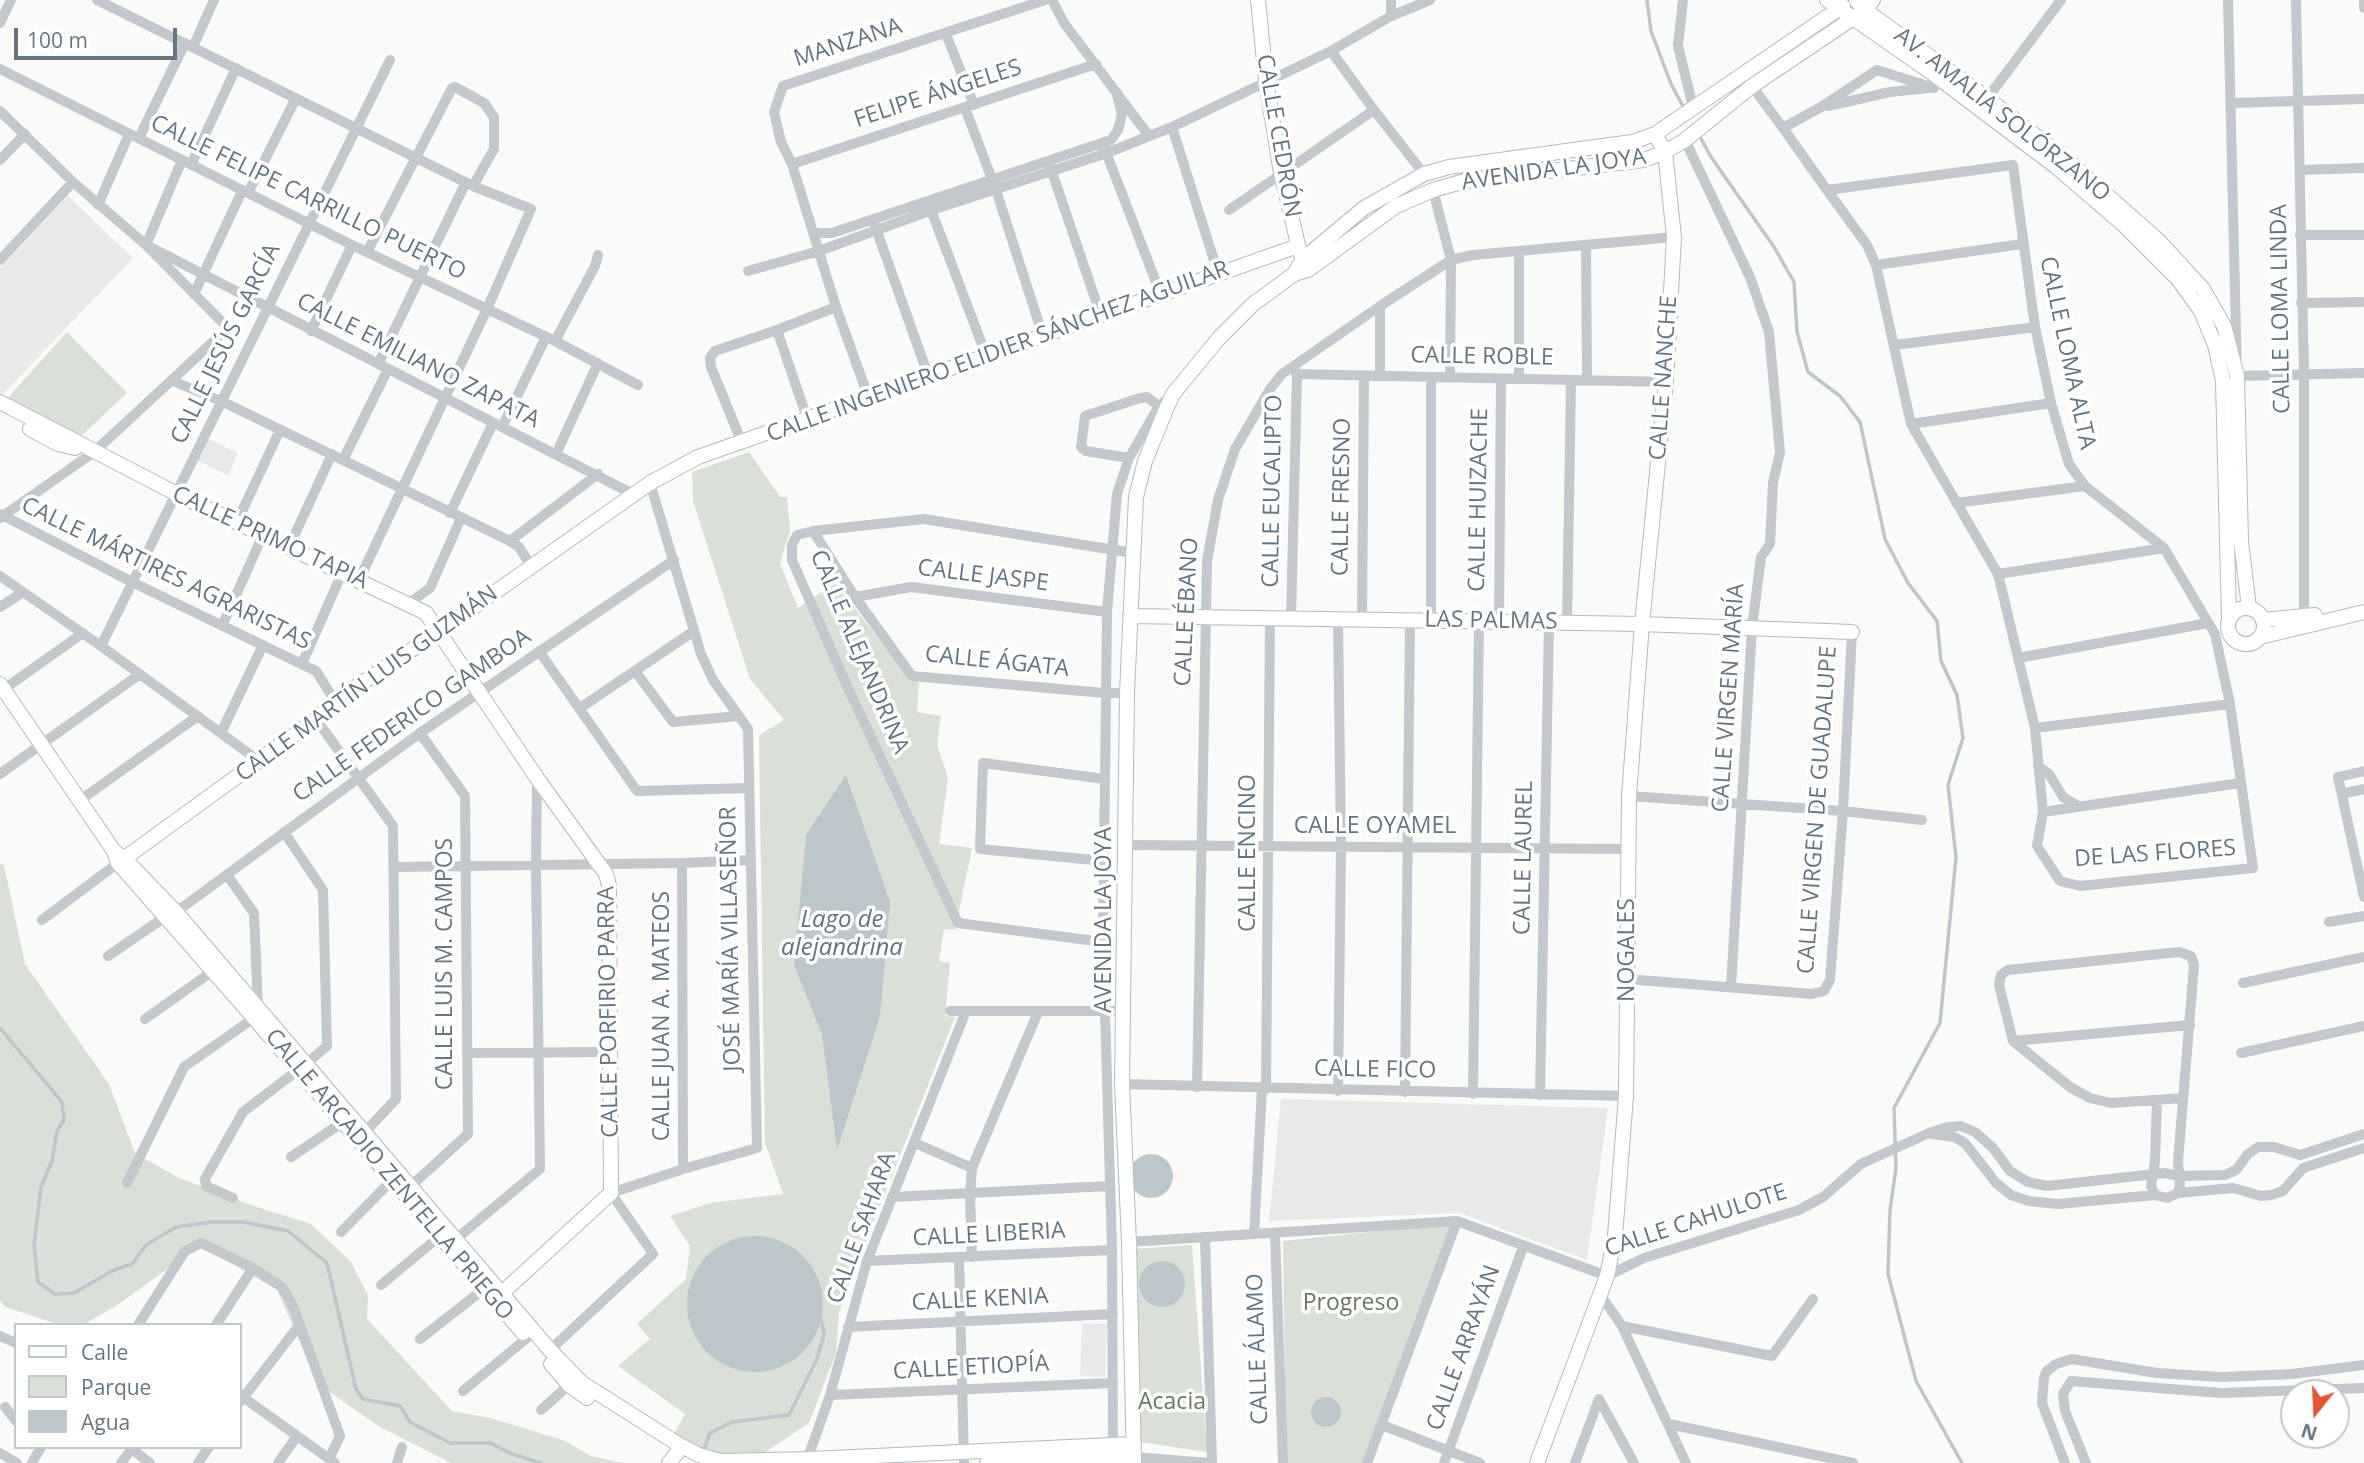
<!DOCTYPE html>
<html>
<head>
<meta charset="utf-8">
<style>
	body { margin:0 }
	#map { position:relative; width:2364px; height:1463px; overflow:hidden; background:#fafaf8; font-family:"Open Sans",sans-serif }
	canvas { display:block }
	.legend { position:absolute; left:14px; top:1323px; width:228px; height:126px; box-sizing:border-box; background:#fff; border:2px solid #c1c8cd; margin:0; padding:9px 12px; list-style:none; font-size:21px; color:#657683 }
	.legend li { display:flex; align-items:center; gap:14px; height:35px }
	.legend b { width:35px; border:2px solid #c1c8cd }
	.north { position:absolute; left:2280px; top:1379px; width:70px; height:70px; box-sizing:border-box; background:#fff; border:2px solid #c1c8cd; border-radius:50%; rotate:198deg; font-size:19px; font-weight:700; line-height:28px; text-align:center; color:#657683 }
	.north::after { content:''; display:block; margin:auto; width:24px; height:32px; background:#e4572e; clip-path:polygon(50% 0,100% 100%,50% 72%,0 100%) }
	.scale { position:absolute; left:14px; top:28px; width:163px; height:32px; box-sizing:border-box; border:4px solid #657683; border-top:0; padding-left:9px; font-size:21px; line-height:24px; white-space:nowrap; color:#657683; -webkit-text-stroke:5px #fff; paint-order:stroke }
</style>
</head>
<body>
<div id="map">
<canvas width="2364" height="1463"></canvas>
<ul class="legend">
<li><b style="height:9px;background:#fff"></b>Calle</li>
<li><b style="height:19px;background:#dadfd7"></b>Parque</li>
<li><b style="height:19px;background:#bbc7cb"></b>Agua</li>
</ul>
<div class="north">N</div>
<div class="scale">100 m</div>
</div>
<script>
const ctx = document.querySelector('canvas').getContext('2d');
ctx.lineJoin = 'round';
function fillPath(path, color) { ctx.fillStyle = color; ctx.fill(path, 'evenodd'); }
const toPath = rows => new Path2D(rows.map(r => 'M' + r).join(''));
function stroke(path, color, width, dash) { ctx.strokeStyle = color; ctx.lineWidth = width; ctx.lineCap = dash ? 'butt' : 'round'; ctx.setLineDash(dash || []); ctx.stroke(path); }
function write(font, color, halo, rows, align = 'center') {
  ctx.font = font + ' "Open Sans",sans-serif'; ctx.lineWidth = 7; ctx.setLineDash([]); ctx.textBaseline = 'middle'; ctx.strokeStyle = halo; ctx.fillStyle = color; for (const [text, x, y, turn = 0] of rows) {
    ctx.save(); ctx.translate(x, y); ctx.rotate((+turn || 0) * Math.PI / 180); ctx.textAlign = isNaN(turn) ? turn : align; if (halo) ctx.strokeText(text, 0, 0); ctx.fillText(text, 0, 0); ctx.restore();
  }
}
const built = toPath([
	[68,196,133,258,0,397,0,268],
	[204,437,238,453,228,475,194,459],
	[1281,1099,1608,1108,1587,1260,1459,1213,1269,1221],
	[1082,1323,1107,1324,1105,1377,1080,1376]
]);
const green = toPath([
	[67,332,127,393,75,442,4,402],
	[749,452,780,497,787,497,790,530,780,564,798,608,835,583,902,669,919,683,917,712,941,716,937,745,948,778,939,844,972,848,955,930,944,929,939,961,950,963,945,1016,955,1017,850,1282,839,1313,836,1353,809,1423,761,1455,717,1455,672,1437,685,1414,618,1366,650,1339,637,1324,686,1279,690,1246,670,1216,710,1203,783,1194,765,1143,759,735,784,720,750,679,693,501,692,472],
	[0,864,4,865,25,964,109,1084,135,1153,179,1178,254,1206,311,1224,351,1262,368,1295,367,1319,452,1411,490,1418,563,1440,591,1456,623,1463,451,1463,380,1427,318,1384,277,1290,200,1245,119,1304,83,1325,61,1325,5,1307,0,1300],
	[1456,1223,1362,1463,1286,1463,1283,1241],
	[1192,1245,1207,1452,1141,1442,1132,1249]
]);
const water = toPath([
	[846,775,890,902,880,1016,837,1150,822,1034,794,965,806,835],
	'1129 1176a22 22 0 1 1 44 0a22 22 0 1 1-44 0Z',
	'687 1304a68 68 0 1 1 136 0a68 68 0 1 1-136 0Z',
	'1139 1284a23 23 0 1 1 46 0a23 23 0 1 1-46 0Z',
	'1311 1412a15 15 0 1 1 30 0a15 15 0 1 1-30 0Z'
]);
const stream = toPath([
	[1647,0,1651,31,1671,84,1685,110],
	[1699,135,1711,157,1774,247,1794,282,1797,332,1808,372,1840,396,1860,422,1885,539,1908,583,1937,621,1941,661,1957,695,1963,738,1948,785,1956,857,1940,1023,1894,1108,1896,1168,1890,1210,1888,1274,1916,1381,1962,1463],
	[0,1028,62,1102,64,1120,57,1131,52,1161,41,1187,34,1245,38,1282,55,1294,74,1293,114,1270,132,1264,146,1245,176,1227,212,1222,244,1222,288,1231,327,1263,356,1389,363,1399,400,1406,410,1422,450,1443,490,1443,512,1454,541,1463],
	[703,1452,710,1433,732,1422,789,1415,817,1359,824,1334,821,1319]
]);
const street = toPath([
	[97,0,473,186,531,209,487,309,359,580],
	[1052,0,1064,23,1149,136],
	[1391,0,1391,16],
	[1683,0,1678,46,1693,107],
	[2228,0,2237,376,2364,373],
	[2296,0,2304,374,2304,617],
	[2364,0,2364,8],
	[0,23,11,0],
	[946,34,974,105],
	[193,47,214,0],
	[1331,51,1374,110,1424,174],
	[0,69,352,245,555,341,638,385],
	[1752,86,1783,128,1827,190,1867,245,1876,265,1911,424,1998,574,2035,728,2043,812,2037,846,2060,881,2080,886,2253,868,2230,704,2215,634,2164,548,2085,486,2069,464,2051,403,2035,327,2013,165,1827,190],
	[1992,92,2061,0],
	[2231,103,2364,99],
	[1828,106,1890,92,1929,88],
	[965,108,996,190,1043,336],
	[0,111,73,182,146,245,228,328,94,452,0,518],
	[1172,127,1218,273],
	[1783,128,1821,107,1877,70,1934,88],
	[139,138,185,43],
	[1685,140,1750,277,1769,332,1780,452,1773,483,1770,544,1761,557,1752,628,1731,987],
	[1104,147,1161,295],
	[0,160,25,134],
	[182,160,146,245,635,495],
	[792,164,1096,64],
	[191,165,236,68],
	[1050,166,1101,316],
	[2300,170,2364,168],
	[1433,190,1451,260,1450,378],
	[248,193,296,98],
	[98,205,129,134],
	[930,207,986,355],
	[1229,210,1374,110],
	[874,223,928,375],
	[813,233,832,233,1111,140,1118,130,1122,114,1116,91],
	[2300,235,2364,235],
	[1586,246,1587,380],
	[367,252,452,88,455,87,484,103,494,117,494,149,473,186],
	[0,260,73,182],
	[1876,265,2022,244],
	[748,271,819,251,932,210,1107,153,1172,127,1331,51,1391,16,1430,0],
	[194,294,242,191],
	[2301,303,2364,302],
	[777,330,807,418],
	[311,331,352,245],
	[555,341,595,266,598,255],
	[1895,345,2035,327],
	[378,364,466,182],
	[1297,374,1666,382],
	[1380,376,1380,306],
	[1431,377,1431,620],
	[1519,379,1519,251],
	[173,381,221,401,510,541,519,547,531,566],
	[868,396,836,307,792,164,781,142,774,112,783,86,1045,0],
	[1911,424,2051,403],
	[502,427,546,337],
	[742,443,711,367,710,358,715,351,777,330,836,307],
	[556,454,598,363],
	[1129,458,1086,451,1081,447,1085,416,1140,398,1147,397,1159,406],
	[343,460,388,369],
	[1956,503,2085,486],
	[450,513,493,423],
	[0,514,134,583,316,671,335,701],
	[237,522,280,430],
	[813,531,855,597,912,676,1105,693,1127,693],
	[510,541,598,474],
	[289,547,332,454],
	[1998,574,2164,548],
	[0,576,101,646,259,761],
	[855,597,911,587,1107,612],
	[409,603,430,588,461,518],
	[0,607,23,592],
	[1291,618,1297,374,1294,370],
	[1362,619,1364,376],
	[1499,621,1501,379],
	[1567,623,1571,380],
	[222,626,263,535],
	[101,646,390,60],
	[539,651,637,791,749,788],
	[2018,658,2208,623],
	[302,664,342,573],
	[635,671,673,722,739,716],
	[0,692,83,633],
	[580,708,694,631],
	[316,719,393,826,396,1099,365,1132],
	[2035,728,2230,704],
	[221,733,263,645],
	[2038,766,2049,774,2063,797,2078,806],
	[2364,771,2338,777,2364,897],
	[0,774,140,674],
	[2342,794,2364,789],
	[1629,796,1843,811,1922,820],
	[79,801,198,716],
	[2043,812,2240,783],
	[284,832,323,890,327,1046,307,1063],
	[1124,845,1627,849],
	[1104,861,980,849,983,763,1105,779],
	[682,863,683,1169],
	[394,867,682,863,750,860],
	[227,875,254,913,258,1007],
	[176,912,420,733,674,560],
	[42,920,118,863],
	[2329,922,2364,916],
	[1103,942,958,923,848,688,792,560,792,545,797,535,813,531,924,519,1133,553],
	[108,956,165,917],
	[1627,979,1812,994,1824,991,1830,980,1843,811,1852,632],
	[2243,983,2364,957],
	[950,1011,1123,1011],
	[145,1019,217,968],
	[2013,1041,2190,1025],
	[467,1053,610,1052],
	[2241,1053,2364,1026],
	[1122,1084,1626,1096],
	[1197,1087,1207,561,1218,500,1235,449,1270,389,1282,374,1380,306,1451,260,1473,255,1674,237],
	[1266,1089,1270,618],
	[1338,1091,1341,847,1338,619],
	[1405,1092,1410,620],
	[1473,1094,1479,621],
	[1540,1095,1549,622],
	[1932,1134,1954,1137,1965,1143,1996,1183,2011,1195,2029,1201,2058,1204,2155,1195,2167,1198,2178,1193,2233,1188,2261,1196,2271,1195,2283,1191,2303,1168,2364,1148],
	[915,1143,972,1168],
	[291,1157,343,1122],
	[127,1183,184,1067,254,1018],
	[412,1185,468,1134,465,796,420,733],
	[2178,1193,2180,1185,2178,1162,2194,965,2191,956,2179,952,2008,970,2001,975,1999,985,2013,1041,2070,1087,2090,1098,2111,1103,2183,1098],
	[2155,1195,2151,1186,2155,1161,2157,1100],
	[892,1197,1109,1186],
	[233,1198,206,1186,205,1179,243,1112,298,1070],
	[341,1232,392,1180],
	[1254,1234,1262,1089],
	[1275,1234,1283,1463],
	[1205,1237,1212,1463],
	[1129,1242,1457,1221,1607,1276,1644,1258,1799,1210,1823,1197,1861,1164,1929,1133,1948,1127,1961,1126,1975,1132,1993,1148,2010,1171,2028,1182,2047,1186,2164,1173,2179,1176,2225,1175,2236,1170,2248,1154,2258,1147,2274,1147,2300,1155,2364,1134],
	[450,1244,540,1169,536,865,537,778],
	[972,1257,970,1195,972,1168,1038,1012],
	[959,1258,964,1463],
	[867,1261,1112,1250],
	[381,1285,440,1236],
	[1600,1294,1622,1326,1686,1463],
	[138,1325,185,1251,201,1243,253,1268,282,1287,293,1306,340,1436,329,1459],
	[216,1325,253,1268],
	[1622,1326,1772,1356,1813,1299],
	[848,1327,1113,1314],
	[0,1336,16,1343],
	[420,1339,485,1288],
	[550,1350,653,1254,611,1193,683,1169,757,1148,748,729,713,680,701,654,650,483],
	[463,1391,527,1338],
	[240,1395,335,1463],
	[830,1395,1113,1383],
	[1599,1399,1634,1463],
	[240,1402,300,1324],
	[5,1407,16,1421],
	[541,1410,569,1385],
	[1669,1424,1853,1463],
	[1382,1425,1480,1463],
	[129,1447,150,1463],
	[1113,1452,1112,1250,1103,942,1107,612,1117,494,1129,458,1159,406,1171,396],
	[0,1453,17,1463],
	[1134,1457,1210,1463],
	[32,1463,41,1447],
	[121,1463,133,1447],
	[198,1463,209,1447],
	[278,1463,297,1436],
	[397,1463,402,1447],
	[812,1463,810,1452,830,1395,867,1261,966,1011],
	[1367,1463,1457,1221],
	[1444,1463,1523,1247],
	[1575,1463,1599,1399],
	[2065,1463,2042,1403,2044,1378,2046,1372,2056,1364,2072,1359,2157,1373,2221,1377,2292,1374,2364,1365],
	[2086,1463,2065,1411,2063,1394,2071,1381,2221,1393,2364,1388]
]);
const secondary = toPath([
	[1258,0,1266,81,1281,173,1300,253],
	[1827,0,1932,73,2055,166,2126,227,2177,278,2201,311,2215,345,2223,381,2229,619],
	[1856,0,1865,10,1983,95,2065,158,2159,241,2203,289,2224,326,2237,376,2241,541,2249,608],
	[1294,274,1303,259,1364,208,1424,174,1449,167,1632,142,1655,134,1843,6],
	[0,402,177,494,426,613,537,778,606,874,609,885,611,1193,502,1293],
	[30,429,58,444,75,448],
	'2228 626a18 18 0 1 1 36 0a18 18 0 1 1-36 0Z',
	[1130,616,1642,624,1852,632],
	[2263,620,2315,615],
	[2260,637,2364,612],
	[0,684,114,851,118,863,254,1018,523,1333],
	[114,851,124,858,176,912,550,1350,582,1383,678,1444,699,1455,721,1461,810,1459,1134,1444],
	[118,863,316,719,335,701,440,631,650,483,698,457,1298,246],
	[551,1364,569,1385,587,1398],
	[669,1463,682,1446],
	[987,1463,1134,1457],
	[1134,1463,1129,1242,1122,1084,1127,693,1136,497,1145,461,1167,407,1173,394,1219,338,1252,305,1294,274,1308,270,1396,206,1433,190,1465,181,1644,160,1665,152,1685,140,1752,86,1865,10,1873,0],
	[1537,1463,1607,1276,1615,1236,1626,1096,1629,796,1642,624,1666,382,1674,237,1665,152,1655,134]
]);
const streetNames = [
	["MANZANA",848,43,-18],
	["FELIPE ÁNGELES",938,94,-18],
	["AV. AMALIA SOLÓRZANO",2002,115,38],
	["CALLE CEDRÓN",1278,136,80],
	["AVENIDA LA JOYA",1554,170,-8],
	["CALLE FELIPE CARRILLO PUERTO",308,198,26],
	["CALLE LOMA LINDA",2281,309,-91],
	["CALLE JESÚS GARCÍA",226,344,-64],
	["CALLE INGENIERO ELIDIER SÁNCHEZ AGUILAR",998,352,-20],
	["CALLE LOMA ALTA",2067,353,78],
	["CALLE ROBLE",1482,357,1],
	["CALLE EMILIANO ZAPATA",418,361,27],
	["CALLE NANCHE",1664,378,-86],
	["CALLE EUCALIPTO",1273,491,-89],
	["CALLE FRESNO",1342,497,-89],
	["CALLE HUIZACHE",1479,500,-89],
	["CALLE PRIMO TAPIA",270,538,25],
	["CALLE MÁRTIRES AGRARISTAS",166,574,26],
	["CALLE JASPE",983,576,7],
	["CALLE ÉBANO",1187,612,-87],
	["LAS PALMAS",1491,621,1],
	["CALLE ALEJANDRINA",859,652,67],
	["CALLE ÁGATA",997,662,6],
	["CALLE MARTÍN LUIS GUZMÁN",367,684,-36],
	["CALLE VIRGEN MARÍA",1729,698,-86],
	["CALLE FEDERICO GAMBOA",412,716,-35],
	["CALLE VIRGEN DE GUADALUPE",1818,810,-86],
	["CALLE OYAMEL",1375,826],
	["CALLE ENCINO",1248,853,-90],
	["DE LAS FLORES",2155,854,-4],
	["CALLE LAUREL",1524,858,-89],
	["AVENIDA LA JOYA",1104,920,-90],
	["JOSÉ MARÍA VILLASEÑOR",731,939,-91],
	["NOGALES",1627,950,-90],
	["CALLE LUIS M. CAMPOS",445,964,-90],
	["CALLE PORFIRIO PARRA",609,1012,-91],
	["CALLE JUAN A. MATEOS",662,1016,-90],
	["CALLE FICO",1375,1070,1],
	["CALLE ARCADIO ZENTELLA PRIEGO",389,1175,50],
	["CALLE CAHULOTE",1696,1221,-18],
	["CALLE SAHARA",862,1228,-70],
	["CALLE LIBERIA",989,1235,-3],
	["CALLE KENIA",980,1300,-3],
	["CALLE ARRAYÁN",1464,1348,-70],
	["CALLE ÁLAMO",1258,1349,-92],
	["CALLE ETIOPÍA",971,1368,-3]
];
const parkNames = [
	["Progreso",1351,1303],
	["Acacia",1172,1402]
];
const waterNames = [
	["Lago de",842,920],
	["alejandrina",842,948]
];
fillPath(built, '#e8e9e9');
fillPath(green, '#dadfd7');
fillPath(water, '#bbc7cb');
stroke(stream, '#bbc7cb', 3.5);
stroke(secondary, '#b3babf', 16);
stroke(street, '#c3c8cc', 10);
stroke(secondary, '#fff', 14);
write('23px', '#657683', '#fff', streetNames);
write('23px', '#687a64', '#fff', parkNames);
write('italic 24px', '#60757c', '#fff', waterNames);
</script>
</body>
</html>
